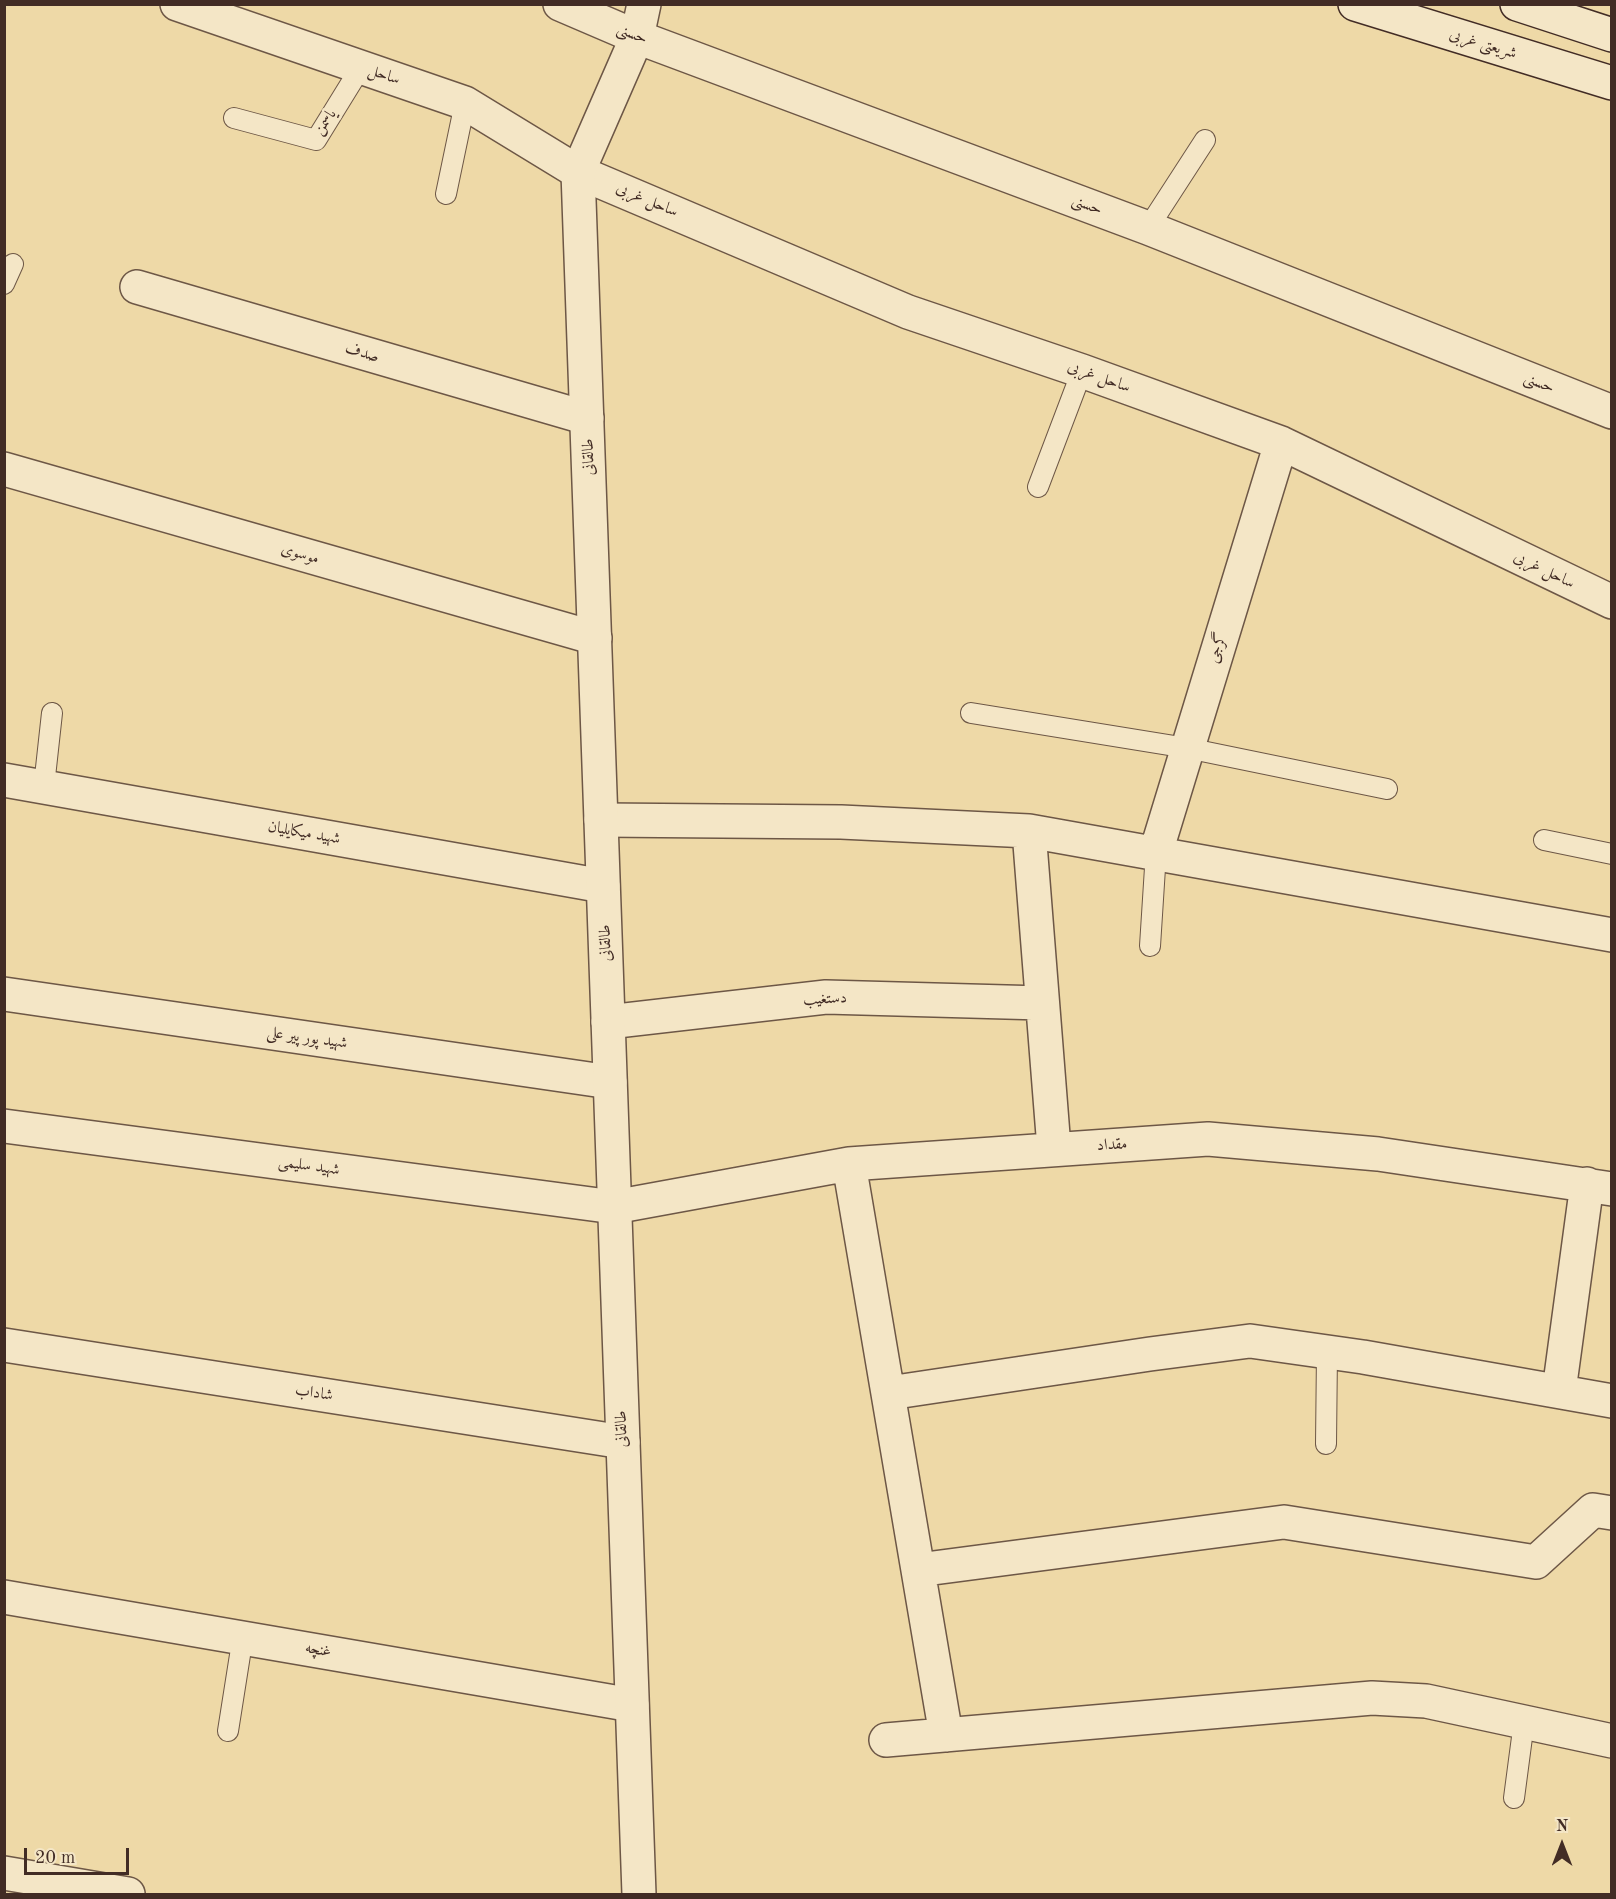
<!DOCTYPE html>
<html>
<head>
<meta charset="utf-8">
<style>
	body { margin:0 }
	#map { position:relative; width:1616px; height:1899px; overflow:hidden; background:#eed9a7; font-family:"Old Standard TT",serif }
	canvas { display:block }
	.frame { position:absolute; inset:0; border:6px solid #422c25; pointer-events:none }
	.north { position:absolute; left:1532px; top:1815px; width:60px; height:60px; -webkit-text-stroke:4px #f4e6c6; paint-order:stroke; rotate:0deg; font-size:16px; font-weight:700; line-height:24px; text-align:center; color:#422c25 }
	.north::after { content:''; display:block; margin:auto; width:21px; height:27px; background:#422c25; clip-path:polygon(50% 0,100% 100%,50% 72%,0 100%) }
	.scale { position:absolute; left:24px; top:1848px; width:105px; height:27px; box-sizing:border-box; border:3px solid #422c25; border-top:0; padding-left:8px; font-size:18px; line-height:21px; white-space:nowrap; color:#422c25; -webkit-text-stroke:4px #f4e6c6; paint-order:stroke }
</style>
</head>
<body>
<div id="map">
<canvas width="1616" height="1899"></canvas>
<div class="frame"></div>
<div class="north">N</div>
<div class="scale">20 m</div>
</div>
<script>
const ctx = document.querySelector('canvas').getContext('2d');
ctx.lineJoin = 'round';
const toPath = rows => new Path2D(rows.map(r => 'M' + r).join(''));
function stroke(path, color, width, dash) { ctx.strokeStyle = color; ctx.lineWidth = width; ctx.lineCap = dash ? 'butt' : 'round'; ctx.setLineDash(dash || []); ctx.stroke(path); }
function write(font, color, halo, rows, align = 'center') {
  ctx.font = font + ' "Old Standard TT",Amiri,serif'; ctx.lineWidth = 5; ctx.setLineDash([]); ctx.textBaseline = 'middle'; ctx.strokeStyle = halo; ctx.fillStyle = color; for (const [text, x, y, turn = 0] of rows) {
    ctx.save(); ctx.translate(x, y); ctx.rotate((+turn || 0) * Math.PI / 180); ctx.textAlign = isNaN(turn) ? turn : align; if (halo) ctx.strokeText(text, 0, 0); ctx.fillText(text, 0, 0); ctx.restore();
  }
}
const service = toPath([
	[234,118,316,140,361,67],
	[446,194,465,103],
	[1148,228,1205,140],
	[4,284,13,264],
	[1038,487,1082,371],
	[971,713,1187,748,1387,789],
	[44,786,52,713],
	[1544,840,1612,854],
	[1150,946,1156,852],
	[1326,1444,1327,1352],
	[228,1731,243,1636],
	[1514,1798,1524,1722]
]);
const minor = toPath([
	[177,4,465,103,578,172,908,312,1082,371,1281,443,1612,602],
	[560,4,637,37,1148,228,1612,412],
	[137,287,587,418],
	[4,469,595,638],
	[4,780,603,886],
	[601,820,841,822,1029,831,1612,935],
	[1029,831,1054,1148],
	[1156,852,1281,443],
	[4,994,610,1082],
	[608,1022,826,997,1042,1003],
	[4,1126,614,1207,849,1164,1208,1139,1378,1154,1612,1189],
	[849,1164,946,1735],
	[4,1345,623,1442],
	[1559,1391,1587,1184],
	[889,1393,1150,1354,1250,1341,1363,1357,1612,1401],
	[918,1570,1284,1522,1536,1562,1593,1510,1612,1513],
	[4,1597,632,1705],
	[886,1740,1372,1698,1426,1701,1612,1741],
	[4,1873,128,1894]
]);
const tertiary = toPath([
	[639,1894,578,172,637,37,644,4]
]);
const secondary = toPath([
	[1355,4,1612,83],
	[1517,4,1612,35]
]);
const streetNames = [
	["حسنی",632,34,22],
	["شریعتی غربی",1483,44,17],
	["ساحل",384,75,19],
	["یاسمن",325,122,-53],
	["ساحل غربی",647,200,23],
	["حسنی",1087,205,21],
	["صدف",362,353,16],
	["ساحل غربی",1099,377,20],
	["حسنی",1539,383,22],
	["طالقانی",589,457,-92],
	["موسوی",300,554,16],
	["ساحل غربی",1544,570,26],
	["گرجی",1218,648,-73],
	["شهید میکایلیان",304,833,10],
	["طالقانی",606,943,-92],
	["دستغیب",825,999,-3],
	["شهید پور پیر علی",307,1038,8],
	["مقداد",1112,1145,-3],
	["شهید سلیمی",309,1166,8],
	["شاداب",314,1393,9],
	["طالقانی",622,1429,-92],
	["غنچه",318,1650,10]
];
stroke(service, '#6d5746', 22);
stroke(minor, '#6d5746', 36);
stroke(tertiary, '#6d5746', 36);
stroke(secondary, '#422c25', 36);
stroke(service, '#f4e6c6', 20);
stroke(minor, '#f4e6c6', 33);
stroke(tertiary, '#f4e6c6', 33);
stroke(secondary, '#f4e6c6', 33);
write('16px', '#422c25', '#f4e6c6', streetNames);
</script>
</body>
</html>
